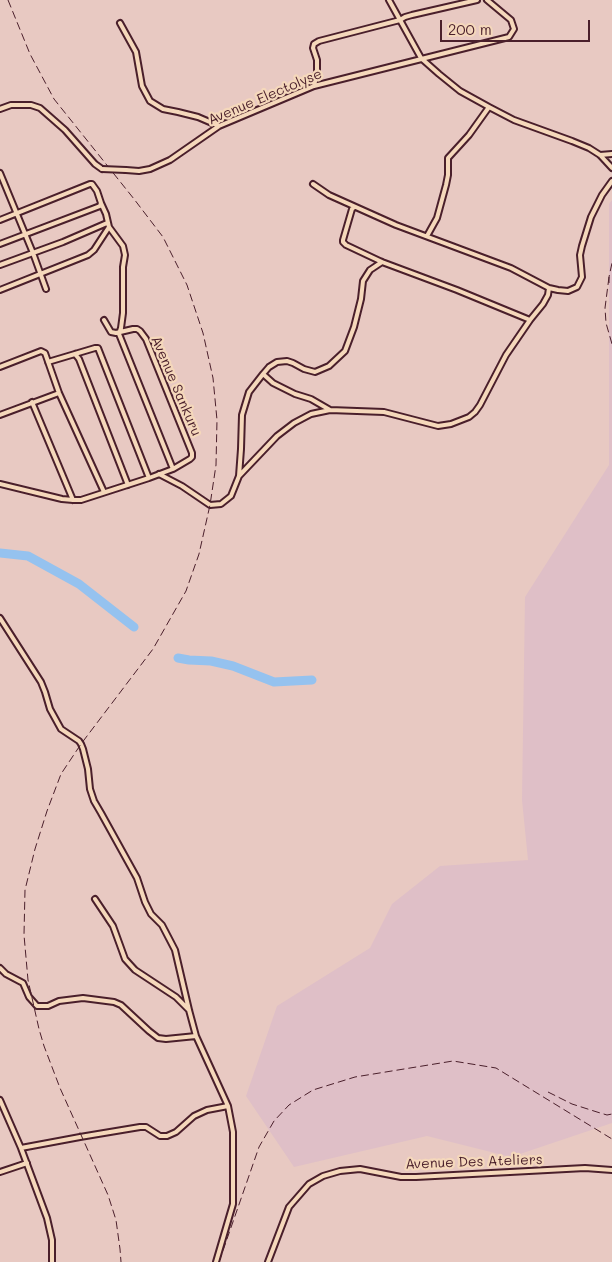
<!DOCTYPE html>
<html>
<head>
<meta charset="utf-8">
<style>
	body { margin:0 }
	#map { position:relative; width:612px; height:1262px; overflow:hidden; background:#e8c9c2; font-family:Mali,sans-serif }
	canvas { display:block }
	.scale { position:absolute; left:440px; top:20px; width:150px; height:22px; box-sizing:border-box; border:2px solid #4a1f2b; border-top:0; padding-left:6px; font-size:15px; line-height:18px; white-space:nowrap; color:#4a1f2b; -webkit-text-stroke:4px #f5d8bb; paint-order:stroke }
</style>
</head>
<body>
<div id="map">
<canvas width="612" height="1262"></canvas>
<div class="scale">200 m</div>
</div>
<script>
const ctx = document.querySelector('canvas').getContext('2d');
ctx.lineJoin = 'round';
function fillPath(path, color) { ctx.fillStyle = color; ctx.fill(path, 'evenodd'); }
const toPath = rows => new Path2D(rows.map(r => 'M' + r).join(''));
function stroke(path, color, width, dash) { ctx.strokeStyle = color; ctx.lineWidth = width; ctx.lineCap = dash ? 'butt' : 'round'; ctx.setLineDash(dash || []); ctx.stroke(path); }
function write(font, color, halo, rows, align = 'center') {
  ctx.font = font + ' Mali,sans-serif'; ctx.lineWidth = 4.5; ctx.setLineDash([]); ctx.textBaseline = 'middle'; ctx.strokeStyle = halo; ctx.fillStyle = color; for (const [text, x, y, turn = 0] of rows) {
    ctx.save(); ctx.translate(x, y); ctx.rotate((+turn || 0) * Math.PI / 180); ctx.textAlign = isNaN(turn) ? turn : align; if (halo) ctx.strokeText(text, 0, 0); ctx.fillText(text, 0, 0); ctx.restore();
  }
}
const built = toPath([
	[612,200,612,1123,511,1157,427,1136,294,1167,246,1096,277,1006,370,948,392,904,440,866,528,860,522,800,525,597,609,465,609,204]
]);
const river = toPath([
	[0,553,28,556,79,584,134,627],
	[178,658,189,660,211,661,233,666,274,682,312,680]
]);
const minor = toPath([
	[389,0,421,58,439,74,460,91,489,107,514,120,572,141,589,148,600,155,612,168],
	[120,23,136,52,142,86,150,101,163,109,178,112,198,117,219,126],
	[314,86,317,72,317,60,313,48,314,44,319,41,400,20,405,17,412,15,477,0],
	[0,109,11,105,31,105,40,108,65,130,95,164,102,169],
	[600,155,612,154],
	[126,170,139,171,150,169,170,160,219,126,314,86,509,37,514,29,511,20,487,0],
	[0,173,33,253,46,289],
	[313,184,329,195,396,225,511,268,549,288,558,290,568,291,577,287,582,277,580,255,582,246,591,217,602,195,612,181],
	[101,203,106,214,109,227,123,246,125,255,123,267,123,313,121,328,119,334,173,469],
	[354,207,352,209,343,240,343,242,346,245,382,262,457,290,530,320],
	[0,220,90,184,92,184,97,191,101,203,100,206,0,244],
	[427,236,437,218,446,185,448,175,448,158,469,135,489,107],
	[0,265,63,242,107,223],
	[0,290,88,255,94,250,109,227],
	[75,354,79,359,128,485],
	[48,362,95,348,98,348,149,478],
	[0,367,41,351,45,353,59,393,104,492],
	[263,374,273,383,295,394,311,399,330,410],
	[32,402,73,500],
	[0,415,59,393],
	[159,474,182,486,210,505,221,504,231,496,239,476,241,449,242,415,249,392,263,374,269,367,277,362,287,361,293,363,304,369,315,372,329,366,345,351,354,327,361,299,363,281,370,270,382,262],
	[239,476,277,436,294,423,311,414,330,410,384,412,438,426,451,424,469,417,475,412,480,405,506,355,530,320,543,304,548,295,549,288],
	[0,484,62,499,73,500,81,500,149,478,173,469,190,459,192,457,192,453,146,339,140,331,137,329,133,329,116,333,111,332,104,320],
	[0,618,41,682,45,692,50,709,61,729,79,741,81,744,83,749,88,769,90,789,94,801,101,813,137,878,145,902,151,914,162,925,175,950,189,1010,196,1036,228,1106,233,1132,233,1204,216,1262],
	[95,899,113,926,125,959,135,970,176,997,189,1010],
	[0,968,6,974,23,983,29,997,37,1006,48,1006,59,1001,83,998,114,1002,121,1005,149,1031,158,1038,166,1039,196,1036],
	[0,1100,21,1148,47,1218,52,1240,52,1262],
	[21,1148,80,1137,140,1127,146,1127,160,1136,167,1136,176,1132,194,1116,207,1110,228,1106],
	[0,1172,27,1163],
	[268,1262,289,1207,309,1184,323,1176,340,1171,360,1169,401,1177,416,1177,585,1168,612,1170]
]);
const rail = toPath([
	[8,0,30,54,54,99,134,199,163,237,187,285,203,333,213,378,217,420,216,465,210,505,199,554,186,591,153,649,81,744,61,774,47,811,35,849,25,890,24,935,28,980,39,1029,44,1046,60,1088,108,1195,116,1220,120,1249,121,1262],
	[609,277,605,308,606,323,612,344],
	[609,283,609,277,612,263],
	[548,1092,572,1104,597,1112,607,1115,612,1114],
	[219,1262,259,1147,274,1121,289,1105,313,1090,355,1077,453,1061,496,1068,612,1139]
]);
const minorBridge = toPath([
	[102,169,126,170]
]);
const streetNames = [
	["Avenue Electolyse",265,97,-23],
	["Avenue Sankuru",176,386,67],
	["Avenue Des Ateliers",474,1162,-2]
];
fillPath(built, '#dfbfc7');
stroke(river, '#95c2ef', 9);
stroke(minor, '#4a1f2b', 8);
stroke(minor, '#f5d8bb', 4);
stroke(rail, '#4a1f2b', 1, [8, 4]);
stroke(minorBridge, '#4a1f2b', 8, []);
stroke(minorBridge, '#f5d8bb', 4);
write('14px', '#4a1f2b', '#f5d8bb', streetNames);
</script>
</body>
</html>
